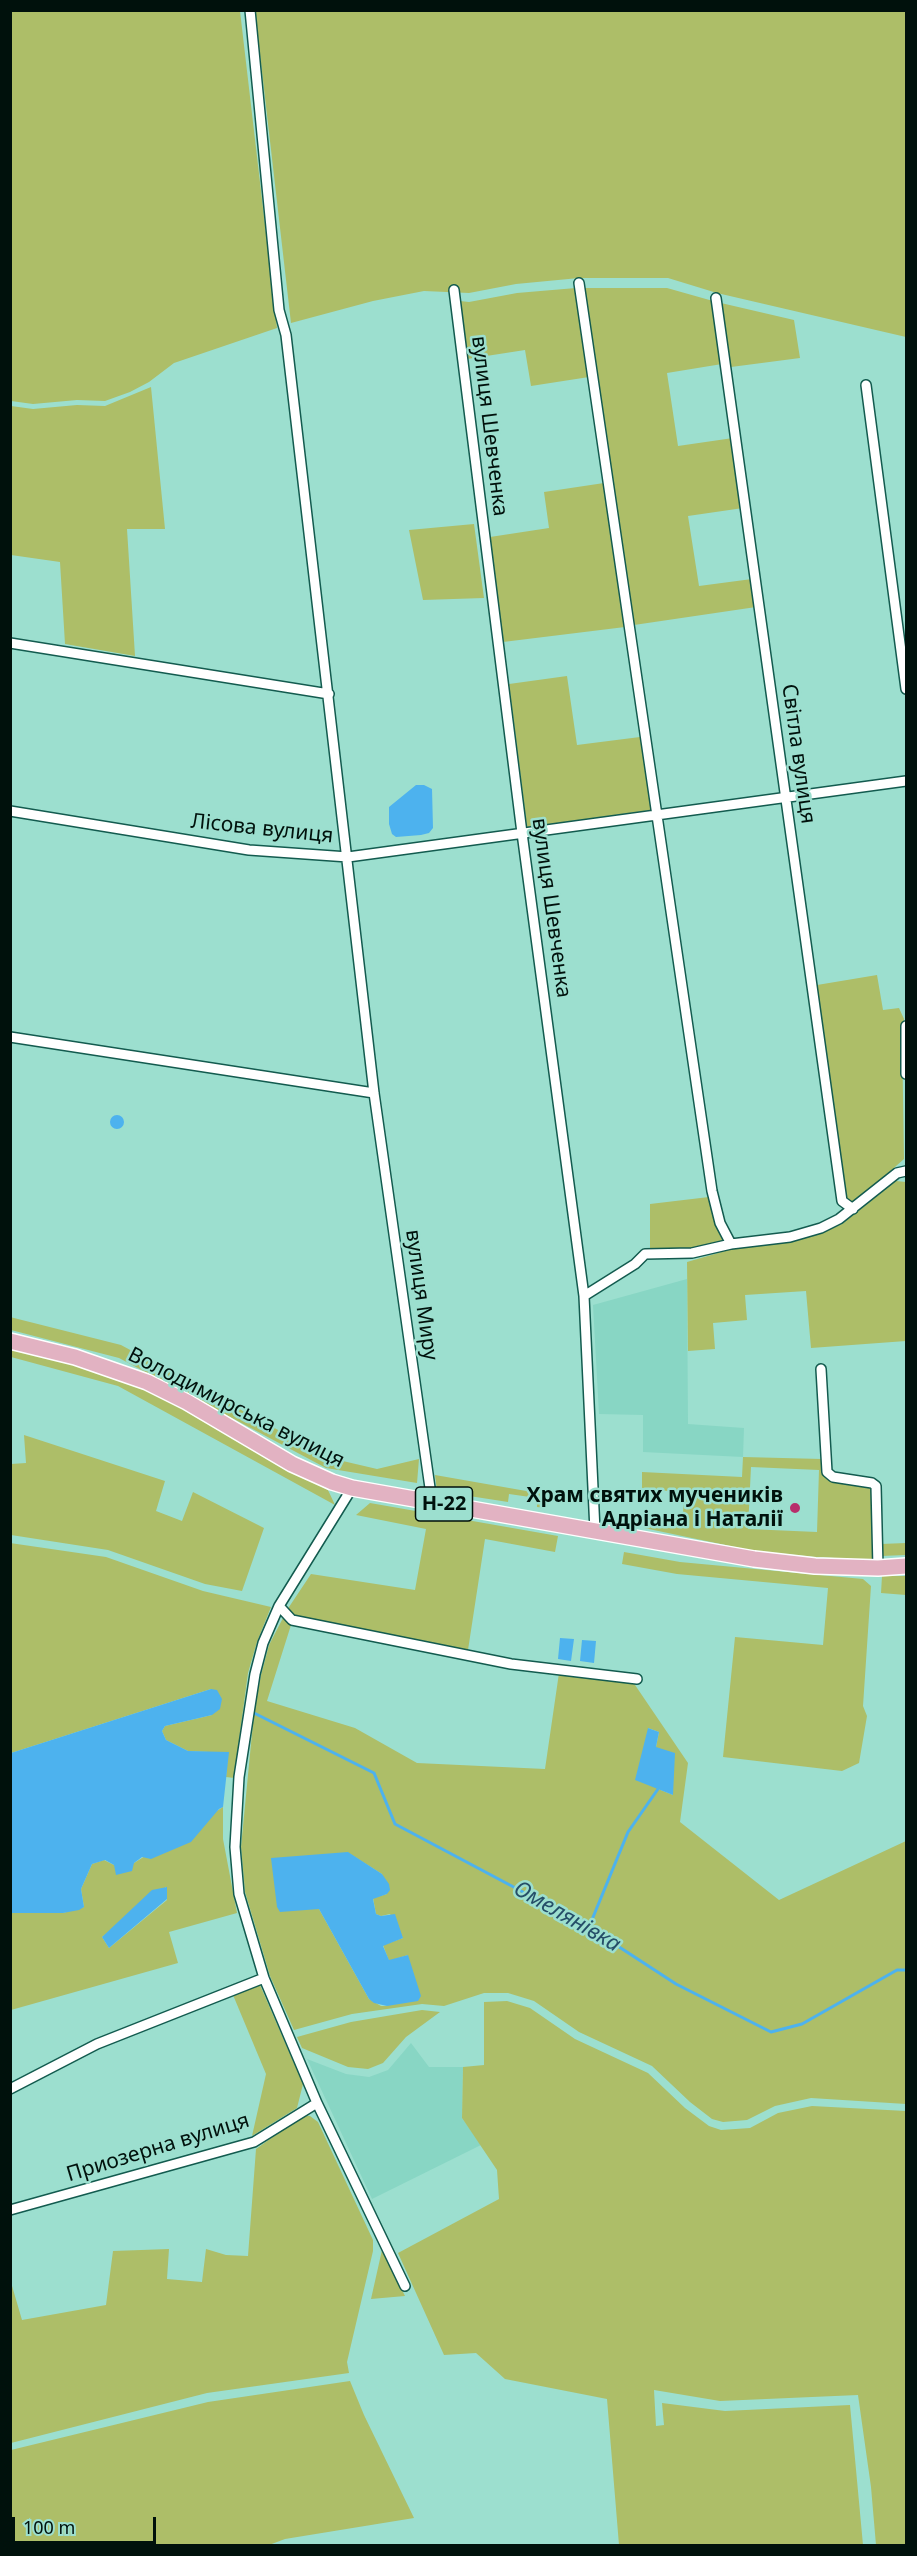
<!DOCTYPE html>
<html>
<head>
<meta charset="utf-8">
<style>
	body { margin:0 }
	#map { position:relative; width:917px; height:2556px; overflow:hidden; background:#9cdfcf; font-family:"Noto Sans",sans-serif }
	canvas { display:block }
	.frame { position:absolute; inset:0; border:12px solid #00110c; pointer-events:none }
	.scale { position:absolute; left:12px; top:2517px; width:144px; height:27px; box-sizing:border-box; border:3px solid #00110c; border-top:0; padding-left:8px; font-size:18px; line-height:21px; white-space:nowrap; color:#00110c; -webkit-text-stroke:4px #9cdfcf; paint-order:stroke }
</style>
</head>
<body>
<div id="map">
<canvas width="917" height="2556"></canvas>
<div class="frame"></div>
<div class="scale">100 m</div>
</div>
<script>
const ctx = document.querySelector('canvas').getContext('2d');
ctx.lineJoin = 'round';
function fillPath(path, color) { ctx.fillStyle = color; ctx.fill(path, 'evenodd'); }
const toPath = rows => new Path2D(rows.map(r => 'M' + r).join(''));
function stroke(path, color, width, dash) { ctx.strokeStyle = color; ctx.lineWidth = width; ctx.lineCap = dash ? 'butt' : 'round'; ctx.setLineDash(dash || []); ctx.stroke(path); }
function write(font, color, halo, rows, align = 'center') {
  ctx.font = font + ' "Noto Sans",sans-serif'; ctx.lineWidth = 5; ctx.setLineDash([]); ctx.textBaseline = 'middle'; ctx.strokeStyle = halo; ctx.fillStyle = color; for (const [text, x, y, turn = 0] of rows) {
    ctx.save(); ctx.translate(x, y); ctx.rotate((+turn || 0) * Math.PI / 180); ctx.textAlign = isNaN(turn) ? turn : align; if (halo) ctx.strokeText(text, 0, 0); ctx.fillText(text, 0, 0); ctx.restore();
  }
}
const built = toPath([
	[687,1279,688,1424,744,1428,743,1457,643,1452,643,1415,599,1414,593,1305],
	[411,2043,429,2067,463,2067,462,2118,481,2145,372,2199,307,2059,346,2074,369,2077,388,2070]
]);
const green = toPath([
	[11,11,240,11,277,328,174,363,149,382,130,392,105,401,77,400,33,404,11,401],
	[255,11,906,11,906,337,717,293,668,278,579,278,516,284,469,293,424,291,373,301,291,323],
	[576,288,589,377,531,386,525,350,467,359,460,301,469,302,517,293],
	[585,288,667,288,713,301,722,364,667,373,678,446,733,438,743,508,688,516,699,586,752,579,756,607,634,625],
	[721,303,794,320,800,358,731,367],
	[151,387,165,529,127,529,135,656,65,644,60,562,11,555,11,406,33,409,77,405,105,406],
	[604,483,625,627,503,642,490,537,549,528,544,492],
	[474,524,484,598,423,600,409,530],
	[567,676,577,745,640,737,651,810,527,827,509,684],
	[877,975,883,1010,899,1008,904,1019,902,1032,904,1159,853,1204,846,1199,817,985],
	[896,1181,906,1182,906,1341,811,1348,806,1291,745,1295,747,1320,713,1323,715,1349,688,1351,687,1262,732,1249,791,1242,822,1233,842,1224],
	[709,1197,716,1224,724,1240,691,1248,650,1248,650,1204],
	[10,1317,121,1345,330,1458,377,1469,419,1459,417,1483,326,1468,119,1358,11,1330],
	[10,1346,126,1379,185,1407,272,1461,328,1490,335,1505,118,1386,11,1357],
	[24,1435,165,1481,156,1511,182,1521,193,1492,264,1528,242,1591,205,1584,108,1550,11,1535,11,1464,26,1463],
	[743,1457,822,1459,823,1474,831,1481,872,1488,873,1560,815,1557,754,1551,644,1528,646,1517,682,1521,685,1493,642,1488,642,1472,742,1477],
	[751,1467,819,1470,817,1532,748,1529],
	[435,1475,549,1495,547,1508,537,1507,537,1498,509,1494,508,1502,437,1491],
	[370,1503,558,1536,555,1552,485,1539,468,1650,294,1618,287,1610,311,1574,415,1590,426,1529,356,1515],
	[10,1543,106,1557,203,1591,271,1607,257,1642,248,1673,234,1778,226,1777,228,1753,188,1751,166,1740,162,1731,165,1726,212,1715,211,1689,11,1753],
	[906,1543,906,1555,881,1556,881,1544],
	[624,1552,680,1562,863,1579,871,1586,863,1706,867,1716,859,1763,842,1771,723,1757,735,1637,823,1645,828,1588,677,1574,622,1564],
	[882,1576,906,1576,906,1595,881,1593],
	[283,1618,291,1625,267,1701,355,1728,417,1763,545,1769,559,1673,633,1682,688,1763,680,1822,779,1900,906,1841,906,2104,811,2098,775,2106,747,2120,723,2122,712,2119,690,2102,652,2066,579,2032,534,2001,508,1993,484,1993,444,2006,422,2004,352,2014,294,2030,270,1976,251,1912,245,1892,241,1847,254,1713,261,1675,269,1645],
	[648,1728,659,1732,656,1747,673,1795,658,1789],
	[347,1852,382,1874,387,1894,373,1898,376,1914,381,1916,390,1914,403,1938,383,1945,389,1961,408,1955,387,2006,381,2006,369,1999,319,1909],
	[223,1807,223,1839,237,1913,169,1932,178,1963,11,2010,10,1913,63,1913,84,1907,81,1889,92,1864,104,1860,114,1865,134,1863],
	[166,1887,167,1900,109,1948,102,1937],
	[260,1985,303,2084,297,2108,252,2136,266,2074,233,1995],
	[507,2001,530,2008,575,2039,648,2073,685,2108,709,2126,721,2130,750,2128,778,2113,812,2106,906,2111,906,2545,876,2545,871,2487,858,2395,720,2401,654,2390,656,2426,664,2425,662,2403,725,2411,850,2405,863,2545,619,2545,607,2399,505,2379,476,2353,444,2355,398,2253,499,2199,497,2170,462,2118,463,2067,484,2065,484,2002],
	[422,2010,440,2012,406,2037,383,2063,368,2069,348,2067,302,2048,297,2037,351,2022],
	[303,2115,310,2116,318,2122,373,2240,373,2251,347,2362,349,2373,207,2393,11,2443,10,2279,22,2320,106,2305,113,2251,169,2249,167,2279,202,2282,206,2249,226,2255,248,2256,256,2149],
	[382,2250,405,2296,371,2299],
	[350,2381,364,2415,414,2518,285,2539,269,2545,11,2545,11,2450,208,2402]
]);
const water = toPath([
	[416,785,424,785,432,789,433,828,429,833,421,835,396,837,392,834,389,824,389,807],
	'110 1122a7 7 0 1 1 14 0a7 7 0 1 1-14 0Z',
	[560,1638,574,1639,571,1661,558,1659],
	[582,1640,596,1641,594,1663,580,1661],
	[211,1689,217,1690,222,1699,220,1709,212,1715,165,1726,162,1731,166,1740,188,1751,229,1752,223,1807,219,1809,191,1842,151,1859,142,1857,134,1863,132,1871,116,1875,114,1865,105,1860,92,1864,81,1889,84,1907,79,1910,63,1913,11,1913,11,1753],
	[648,1728,659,1732,656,1747,675,1753,673,1795,635,1780],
	[348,1852,382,1874,389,1884,390,1890,387,1894,373,1899,376,1914,381,1916,395,1914,403,1938,383,1946,389,1960,408,1955,421,1996,418,2001,387,2006,374,2003,369,1999,319,1909,280,1912,277,1907,271,1858],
	[167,1887,167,1899,109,1948,102,1937,152,1890]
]);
const stream = toPath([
	[254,1713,374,1773,395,1824,587,1926,676,1984,771,2032,802,2024,897,1970,906,1970],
	[589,1927,628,1832,658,1789]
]);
const street = toPath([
	[250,10,279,310,286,335,374,1093,432,1502],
	[579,283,712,1191,720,1223,731,1244],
	[454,290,522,833,584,1296,595,1531],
	[716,298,842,1201,853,1209],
	[866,385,906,689],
	[10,643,329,694],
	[10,811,249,850,348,857,906,781],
	[906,1026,906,1074],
	[10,1037,374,1093],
	[584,1296,635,1264,645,1254,692,1253,731,1244,790,1237,821,1228,839,1219,897,1173,906,1171],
	[821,1369,827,1472,833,1477,872,1483,876,1486,878,1568],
	[279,1606,292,1620,511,1664,637,1679],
	[10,2089,97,2044,264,1978],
	[317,2103,405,2286],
	[10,2210,254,2142,317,2103,264,1978,239,1894,235,1847,239,1777,255,1674,263,1643,279,1606,352,1488]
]);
const primary = toPath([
	[10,1341,75,1357,147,1382,187,1402,292,1464,332,1482,352,1488,754,1559,815,1566,878,1568,906,1566]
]);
const markers = [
	[795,1508,6,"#b72e6b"]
];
const shields = [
	[444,1504,57]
];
const shieldNames = [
	["Н-22",444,1504]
];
const streetNames = [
	["вулиця Шевченка",489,426,83],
	["Світла вулиця",798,754,82],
	["Лісова вулиця",262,829,6],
	["вулиця Шевченка",551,908,82],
	["вулиця Миру",421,1295,82],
	["Володимирська вулиця",236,1408,27],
	["Приозерна вулиця",158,2148,-17]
];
const poiNames = [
	["Храм святих мучеників",783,1496],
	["Адріана і Наталії",783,1520]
];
const waterNames = [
	["Омелянівка",567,1917,30]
];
fillPath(built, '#88d6c4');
fillPath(green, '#adbe68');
fillPath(water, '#4db2ee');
stroke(stream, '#4db2ee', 3);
stroke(street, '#135b4f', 12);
stroke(primary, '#fff', 18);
stroke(street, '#fff', 9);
stroke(primary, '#e2b2c2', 15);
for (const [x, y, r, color] of markers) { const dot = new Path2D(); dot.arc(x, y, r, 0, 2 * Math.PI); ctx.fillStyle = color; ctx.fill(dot); stroke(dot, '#9cdfcf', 2); }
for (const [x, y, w] of shields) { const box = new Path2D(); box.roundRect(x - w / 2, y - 17, w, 34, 4.5); ctx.fillStyle = '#9cdfcf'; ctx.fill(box); stroke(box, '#00110c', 1.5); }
write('bold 20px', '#00110c', null, shieldNames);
write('21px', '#00110c', '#9cdfcf', streetNames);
write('bold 21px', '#00110c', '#9cdfcf', poiNames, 'right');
write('italic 22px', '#254e68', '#9cdfcf', waterNames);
</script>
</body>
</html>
